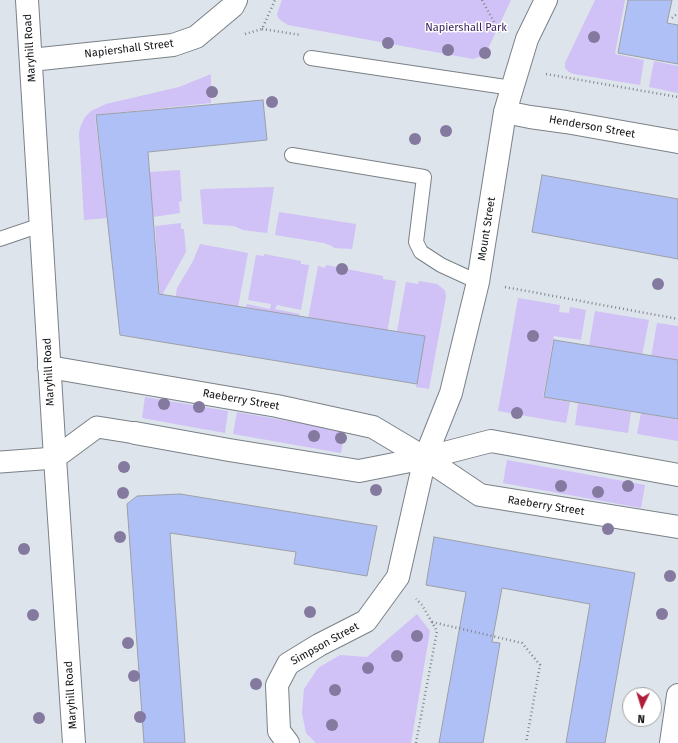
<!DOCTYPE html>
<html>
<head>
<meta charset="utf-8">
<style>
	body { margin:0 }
	#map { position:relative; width:678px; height:743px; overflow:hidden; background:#dde4eb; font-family:"Fira Sans",sans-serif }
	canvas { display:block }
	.north { position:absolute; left:622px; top:687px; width:40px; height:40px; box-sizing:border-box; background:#fff; border:1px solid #a0a1a2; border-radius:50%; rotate:184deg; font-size:11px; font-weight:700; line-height:16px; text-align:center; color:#111316 }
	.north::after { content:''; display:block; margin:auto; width:14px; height:18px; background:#b11e39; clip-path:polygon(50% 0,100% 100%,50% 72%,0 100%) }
</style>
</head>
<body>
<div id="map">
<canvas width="678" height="743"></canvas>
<div class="north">N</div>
</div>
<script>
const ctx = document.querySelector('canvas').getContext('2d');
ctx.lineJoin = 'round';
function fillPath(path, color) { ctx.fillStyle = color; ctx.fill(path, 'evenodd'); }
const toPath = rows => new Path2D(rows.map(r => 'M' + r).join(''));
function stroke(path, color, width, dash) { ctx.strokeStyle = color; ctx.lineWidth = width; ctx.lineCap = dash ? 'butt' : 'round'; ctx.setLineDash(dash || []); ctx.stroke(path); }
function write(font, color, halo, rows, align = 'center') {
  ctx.font = font + ' "Fira Sans",sans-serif'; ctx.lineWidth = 3; ctx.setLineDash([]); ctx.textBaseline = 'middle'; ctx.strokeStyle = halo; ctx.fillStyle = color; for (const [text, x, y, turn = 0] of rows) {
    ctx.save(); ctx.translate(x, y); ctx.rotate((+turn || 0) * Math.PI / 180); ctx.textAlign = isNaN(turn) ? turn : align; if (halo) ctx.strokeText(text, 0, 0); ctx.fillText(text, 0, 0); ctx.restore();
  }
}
const green = toPath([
	[282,0,511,0,485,55,473,59,288,25,283,22,278,18,277,14],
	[595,0,625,0,615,54,644,60,640,85,574,74,569,72,565,68,565,63],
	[654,61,678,66,678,93,649,87],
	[211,74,211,103,95,115,107,218,84,220,79,133,81,125,85,117,91,111,106,104,179,87],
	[180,170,182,201,179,202,180,213,153,217,149,172],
	[274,187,267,233,243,230,234,226,203,224,200,190,202,189],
	[279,212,356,224,356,226,352,249,334,248,332,246,324,243,275,235],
	[181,223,181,229,184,229,186,252,160,299,155,226],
	[200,244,248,253,238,307,202,301,175,301,177,288,193,261],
	[264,254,301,261,301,264,309,265,301,310,277,305,275,309,300,314,299,317,246,307,247,304,270,309,271,304,248,300,256,255,264,256],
	[326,265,383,276,383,279,396,281,386,339,308,319,318,266,325,268],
	[419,281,437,284,441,287,445,291,446,297,429,389,416,387,425,336,397,331,406,282,418,284],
	[518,298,560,305,559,312,569,313,570,307,586,310,581,340,554,336,543,397,570,402,566,423,498,411],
	[595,311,649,320,641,361,588,352],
	[657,323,678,326,678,367,650,363],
	[145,397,228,411,225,433,142,418],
	[578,403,631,412,628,433,575,425],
	[237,412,345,431,341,453,233,434],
	[641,413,678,420,678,441,637,434],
	[507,460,645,485,641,508,503,483],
	[417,614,430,631,411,743,316,743,306,733,302,713,304,689,318,668,340,655,367,657]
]);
const building = toPath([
	[628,0,672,0,667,23,678,25,678,64,618,53,628,0],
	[263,100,267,140,148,152,159,294,425,336,417,384,120,335,96,115,263,100],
	[542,175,678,199,678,259,532,232,542,175],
	[554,340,678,360,678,419,544,397,554,340],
	[180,494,377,526,367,576,294,564,296,552,170,533,185,743,144,743,127,504,137,496,180,494],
	[434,537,635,573,605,743,566,743,590,604,502,588,492,642,500,643,483,743,439,743,466,592,426,585,434,537]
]);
const path = toPath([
	[482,0,500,33],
	[672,18,678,13],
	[262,29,301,35],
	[245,34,262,29,275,0],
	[546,74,678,97],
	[505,287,678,319],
	[432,622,522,643,540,665,526,743],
	[416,743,437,631,422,605,416,599]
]);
const service = toPath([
	[311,58,512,88],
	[292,155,424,177,416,242,421,252,441,265,478,282],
	[0,239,41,225]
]);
const pedestrian = toPath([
	[0,462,55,458,97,427,135,433]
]);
const minor = toPath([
	[505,112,530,117,566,122,678,142],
	[49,367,277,406,373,427,425,458,480,495,678,527],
	[135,433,229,450,359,471,425,458,491,441,678,475],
	[288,743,279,731,277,685,288,664,319,645,366,621,398,577,425,458,451,393,478,282,505,112,527,39,546,0],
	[671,743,678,695]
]);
const tertiary = toPath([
	[27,0,55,458,74,743],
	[31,60,173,45,196,37,233,6,236,0]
]);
const trees = [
	[594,37],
	[388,43],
	[448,50],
	[485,53],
	[212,92],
	[272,102],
	[446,131],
	[415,139],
	[342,269],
	[658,284],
	[533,336],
	[164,404],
	[199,407],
	[517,413],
	[314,436],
	[341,438],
	[124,467],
	[561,486],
	[628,486],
	[376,490],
	[598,492],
	[123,493],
	[608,529],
	[120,537],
	[24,549],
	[670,576],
	[310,612],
	[662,614],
	[33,615],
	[417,636],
	[128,643],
	[397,656],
	[368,668],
	[134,676],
	[256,684],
	[335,690],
	[140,717],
	[39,718],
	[332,725]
];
const parkNames = [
	["Napiershall Park",466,28]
];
const streetNames = [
	["Maryhill Road",30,48,-94],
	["Napiershall Street",129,49,-7],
	["Henderson Street",592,127,10],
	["Mount Street",487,229,-81],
	["Maryhill Road",49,372,-93],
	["Raeberry Street",241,400,10],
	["Raeberry Street",546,506,9],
	["Simpson Street",325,644,-29],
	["Maryhill Road",71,695,-94]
];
fillPath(green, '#d0c1f6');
fillPath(building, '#afc0f6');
stroke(building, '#9c9fa7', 1);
stroke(service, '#7a8187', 16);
stroke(pedestrian, '#7a8187', 23);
stroke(minor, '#7a8187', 24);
stroke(tertiary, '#7a8187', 24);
stroke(path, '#80858a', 2.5, [1, 3]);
stroke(service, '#fff', 14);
stroke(pedestrian, '#fff', 21);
stroke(minor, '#fff', 22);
stroke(tertiary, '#fff', 22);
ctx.fillStyle = '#84799f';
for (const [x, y] of trees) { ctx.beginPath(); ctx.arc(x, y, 6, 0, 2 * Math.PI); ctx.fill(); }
write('11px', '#3b2161', '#fff', parkNames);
write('11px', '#111316', '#fff', streetNames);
</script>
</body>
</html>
